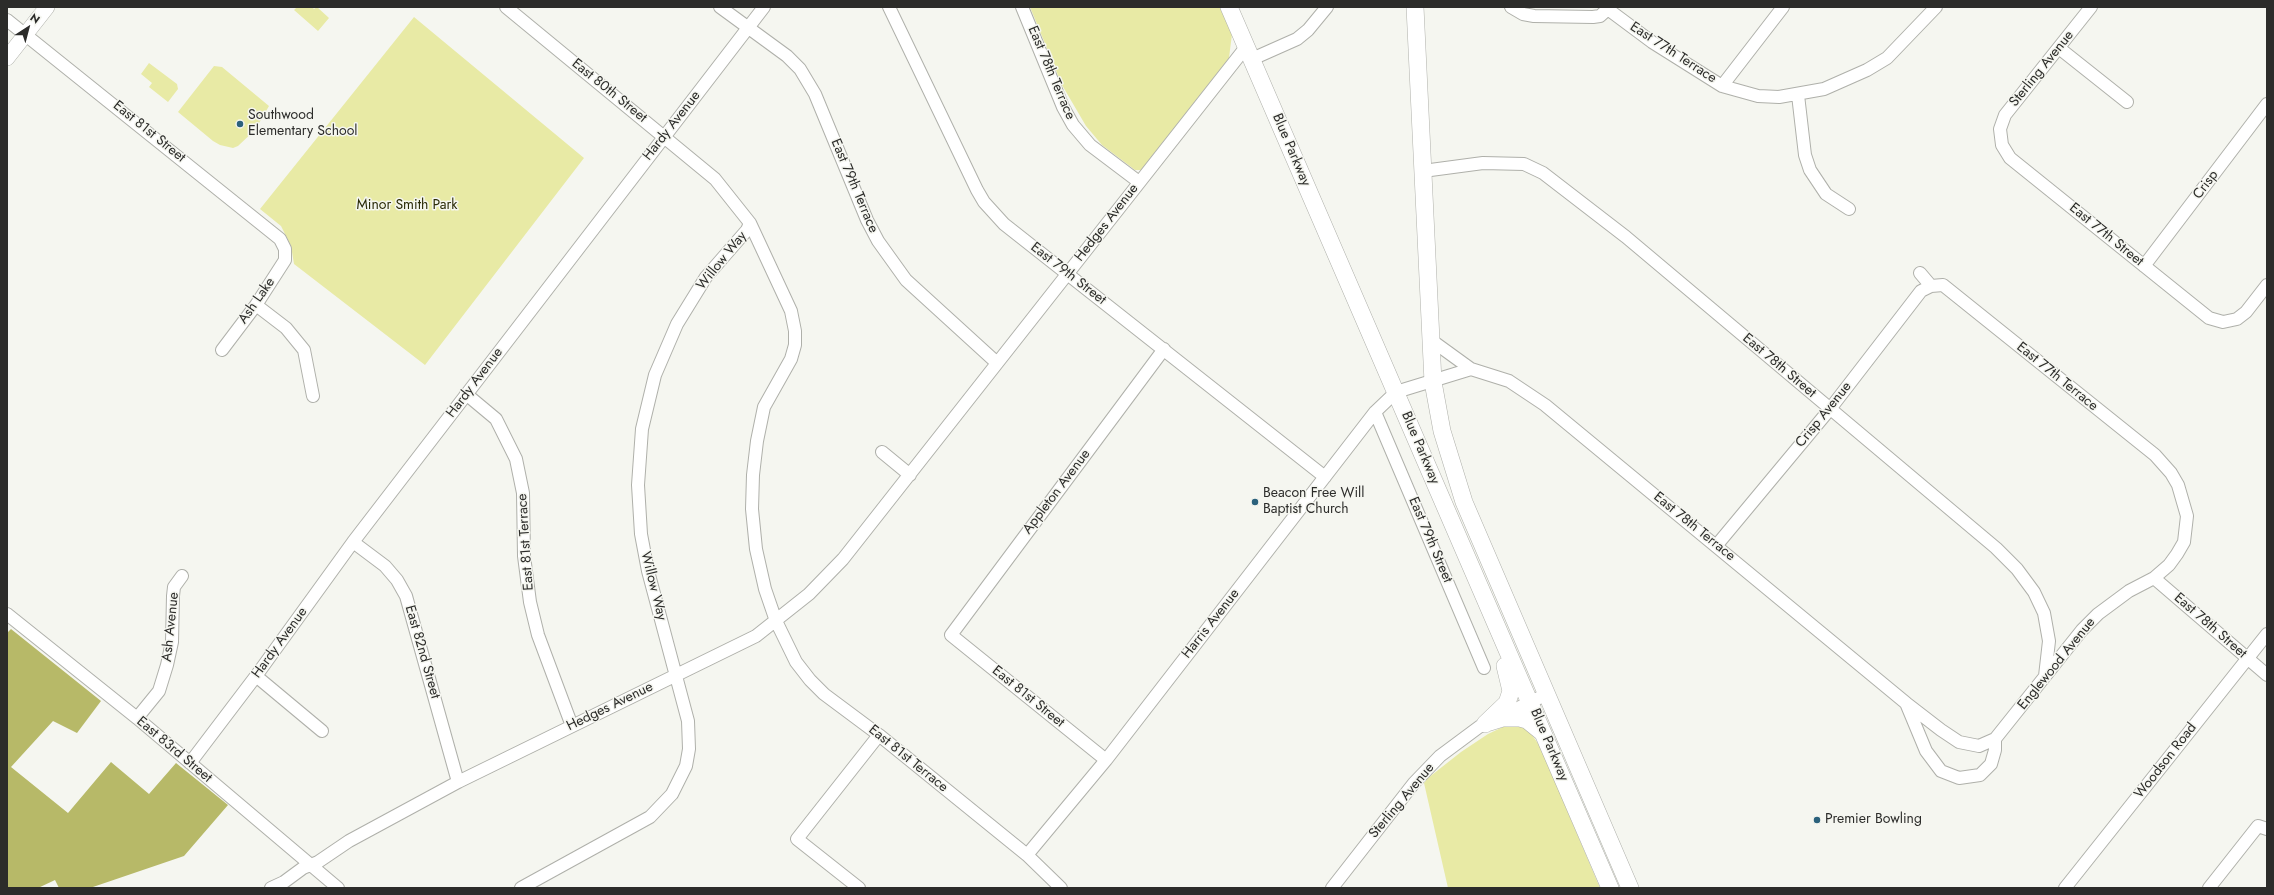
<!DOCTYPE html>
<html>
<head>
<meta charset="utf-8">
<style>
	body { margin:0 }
	#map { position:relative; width:2274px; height:895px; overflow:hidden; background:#f5f6f0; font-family:Jost,sans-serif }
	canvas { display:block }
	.frame { position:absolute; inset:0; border:8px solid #2c2c2a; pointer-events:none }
	.north { position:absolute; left:8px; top:8px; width:40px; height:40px; -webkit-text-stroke:3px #f5f6f0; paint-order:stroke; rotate:36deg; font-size:11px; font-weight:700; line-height:16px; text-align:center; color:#2c2c2a }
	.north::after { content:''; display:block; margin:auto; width:14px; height:18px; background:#2c2c2a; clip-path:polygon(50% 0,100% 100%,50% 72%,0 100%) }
</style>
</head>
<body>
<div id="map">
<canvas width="2274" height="895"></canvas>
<div class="frame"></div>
<div class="north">N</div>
</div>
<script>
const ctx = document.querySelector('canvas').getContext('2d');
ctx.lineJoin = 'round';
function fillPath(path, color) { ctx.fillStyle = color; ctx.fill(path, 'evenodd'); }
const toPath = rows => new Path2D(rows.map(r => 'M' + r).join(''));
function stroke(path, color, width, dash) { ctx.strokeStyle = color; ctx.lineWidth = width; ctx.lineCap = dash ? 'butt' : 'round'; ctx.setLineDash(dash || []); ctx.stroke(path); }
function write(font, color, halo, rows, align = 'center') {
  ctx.font = font + ' Jost,sans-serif'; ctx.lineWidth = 3; ctx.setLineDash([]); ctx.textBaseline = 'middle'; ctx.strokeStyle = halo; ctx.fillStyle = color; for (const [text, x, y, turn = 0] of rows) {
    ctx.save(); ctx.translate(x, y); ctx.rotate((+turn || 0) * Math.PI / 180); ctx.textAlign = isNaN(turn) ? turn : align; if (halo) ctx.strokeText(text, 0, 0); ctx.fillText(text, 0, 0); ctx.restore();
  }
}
const green = toPath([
	[297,7,312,7,314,9,317,7,329,18,318,31,294,10],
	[1030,7,1220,7,1232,34,1229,58,1141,170,1135,170,1102,145,1086,126,1062,85],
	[414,17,584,158,425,365,294,264,291,246,281,226,260,209],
	[149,63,177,84,178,89,168,102,149,87,152,83,141,74],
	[214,66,222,67,269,106,255,130,238,146,233,148,220,145,213,141,178,112],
	[1518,724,1529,731,1540,746,1600,888,1448,888,1424,783,1428,778,1461,752,1488,734,1507,725]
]);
const forest = toPath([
	[11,629,101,701,77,733,53,721,11,767,68,813,111,762,149,794,176,763,228,805,184,856,90,888,59,888,55,880,38,888,7,888,7,633]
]);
const minor = toPath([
	[506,7,715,179,750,223,791,311,795,331,795,345,791,359,764,407,757,441,753,475,752,509,756,549,765,589,776,621,796,662,810,680,824,694,879,735,1027,855,1061,888],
	[720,7,787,56,800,69,815,94,867,220,878,241,906,280,997,363],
	[889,7,977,190,984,202,1004,224,1325,477],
	[1022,7,1063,107,1073,125,1090,145,1139,182],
	[1511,7,1523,14,1534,16,1593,17,1600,16,1610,7],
	[2091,7,2005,115,2000,129,2002,145,2010,158,2209,318,2223,322,2237,319,2246,312,2267,285],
	[1609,10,1652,42,1722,86,1758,96,1779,97,1824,89,1867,70,1887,58,1936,7],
	[7,20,280,239,285,249,285,260,256,305,222,350],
	[2059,48,2127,102],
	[1252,59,1297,39,1308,30,1327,7],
	[1722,86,1783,7],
	[1798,95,1805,155,1810,170,1826,194,1849,209],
	[1423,171,1483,163,1524,164,1543,173,1626,237,1996,548,2017,569,2034,592,2044,613,2049,641,2045,676],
	[2144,266,2267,104],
	[1920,273,1931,286],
	[256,305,286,328,304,350,313,396],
	[1431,340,1471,369,1509,381,1545,405,1906,703,1926,751,1941,771,1959,778,1980,775,1991,764,1995,750,1995,739],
	[466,394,496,419,516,459,523,493,524,556,530,602,538,635,572,726],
	[1375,412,1484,668],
	[882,452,910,475],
	[353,542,385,566,397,580,406,596,458,782],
	[1716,546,1830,409,1921,291,1931,286,1943,285,2155,455,2171,473,2178,485,2187,516,2184,542,2177,554,2169,565,2154,578,2129,591,2098,614,2082,630,1995,739,1979,746,1959,742,1941,730,1906,703],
	[2154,578,2267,675],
	[7,614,137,718,338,888],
	[951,635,1164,349],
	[951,635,1106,760],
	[256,676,322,731],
	[137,718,159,691,167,665,172,642,173,596,174,587,182,576],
	[190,763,256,676,353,542,764,7],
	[1027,855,1106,760,1375,412,1396,392,1471,369],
	[271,888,284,882,303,868,318,862,349,841,458,782,756,636,809,594,843,559,1246,47],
	[521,888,650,817,672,794,686,766,689,749,688,721,648,571,641,534,638,485,642,429,655,375,677,324,706,277,747,230,750,223],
	[859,888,797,839,879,735],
	[1332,888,1414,783,1440,756,1479,727,1547,694],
	[2065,888,2267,634],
	[2209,888,2258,826,2267,829]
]);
const major = toPath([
	[7,58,47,7]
]);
const highway = toPath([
	[1229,7,1610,888],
	[1415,7,1433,382,1442,431,1464,502,1630,888],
	[1487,723,1503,718,1520,718,1527,720,1543,733],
	[1485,724,1507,703,1511,691,1505,666]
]);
const markers = [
	[240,124,4,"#2b617c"],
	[1255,502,4,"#2b617c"],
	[1817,820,4,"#2b617c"]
];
const streetNames = [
	["East 77th Terrace",1673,53,33],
	["Sterling Avenue",2042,69,-51],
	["East 78th Terrace",1051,73,67],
	["East 80th Street",609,91,39],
	["Hardy Avenue",672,126,-52],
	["East 81st Street",149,132,39],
	["Blue Parkway",1291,150,67],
	["Crisp",2206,185,-53],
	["East 79th Terrace",854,186,67],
	["Hedges Avenue",1107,223,-52],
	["East 77th Street",2106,235,39],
	["Willow Way",722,261,-51],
	["East 79th Street",1068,274,38],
	["Ash Lake",257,301,-55],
	["East 78th Street",1779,366,40],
	["East 77th Terrace",2057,377,39],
	["Hardy Avenue",475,383,-53],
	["Crisp Avenue",1824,415,-51],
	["Blue Parkway",1420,448,67],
	["Appleton Avenue",1057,492,-53],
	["East 78th Terrace",1694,527,39],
	["East 79th Street",1430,540,67],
	["East 81st Terrace",526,542,-94],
	["Willow Way",653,586,76],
	["Harris Avenue",1211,624,-52],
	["East 78th Street",2210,626,41],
	["Ash Avenue",171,627,-84],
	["Hardy Avenue",280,643,-54],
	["East 82nd Street",422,652,74],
	["Englewood Avenue",2057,664,-51],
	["East 81st Street",1028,697,39],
	["Hedges Avenue",610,707,-26],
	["Blue Parkway",1549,745,67],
	["East 83rd Street",174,750,40],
	["East 81st Terrace",908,759,39],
	["Woodson Road",2166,761,-52],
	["Sterling Avenue",1402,801,-50]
];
const poiNames = [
	["Southwood",248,116],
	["Elementary School",248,132],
	["Beacon Free Will",1263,494],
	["Baptist Church",1263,510],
	["Premier Bowling",1825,820]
];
const parkNames = [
	["Minor Smith Park",407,206]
];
fillPath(green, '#e8eaa5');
fillPath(forest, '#b7b968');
stroke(minor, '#afb0aa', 14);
stroke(major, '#afb0aa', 16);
stroke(highway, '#afb0aa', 18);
stroke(minor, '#fff', 12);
stroke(major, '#fff', 15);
stroke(highway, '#fff', 17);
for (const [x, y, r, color] of markers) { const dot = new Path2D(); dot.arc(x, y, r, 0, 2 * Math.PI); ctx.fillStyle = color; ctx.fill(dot); stroke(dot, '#f5f6f0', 1.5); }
write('14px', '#2c2c2a', '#f5f6f0', streetNames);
write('14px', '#2c2c2a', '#f5f6f0', poiNames, 'left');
write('14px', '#2b2b07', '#f5f6f0', parkNames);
</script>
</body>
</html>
